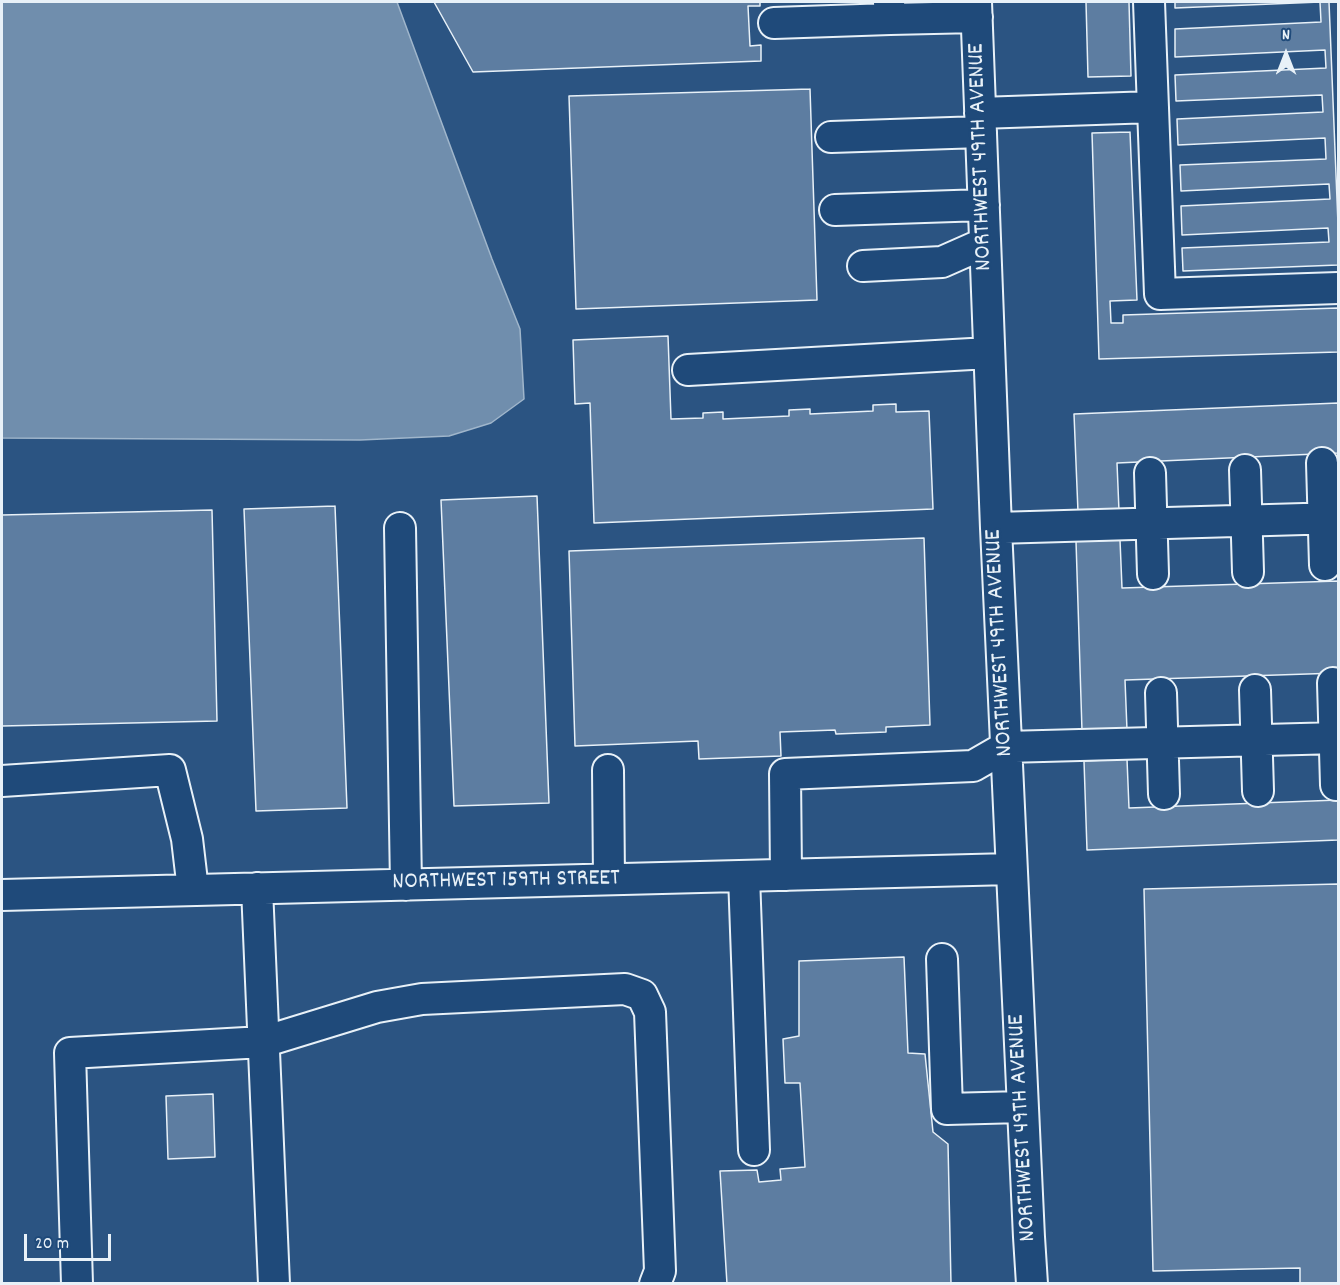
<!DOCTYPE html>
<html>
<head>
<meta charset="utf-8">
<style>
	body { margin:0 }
	#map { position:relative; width:1340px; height:1285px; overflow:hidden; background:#2b5482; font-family:Dekko,sans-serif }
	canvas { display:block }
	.frame { position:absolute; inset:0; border:3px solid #e8f1f8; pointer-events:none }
	.north { position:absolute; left:1256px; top:24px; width:60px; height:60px; -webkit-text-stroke:4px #1f4a7a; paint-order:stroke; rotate:0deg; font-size:16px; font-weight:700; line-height:24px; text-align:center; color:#e8f1f8 }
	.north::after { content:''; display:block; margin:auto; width:21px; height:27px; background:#e8f1f8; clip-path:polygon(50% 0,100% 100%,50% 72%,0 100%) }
	.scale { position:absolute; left:24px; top:1234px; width:87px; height:27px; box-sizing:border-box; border:3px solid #e8f1f8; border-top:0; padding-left:8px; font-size:18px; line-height:21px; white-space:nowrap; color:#e8f1f8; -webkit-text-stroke:4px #1f4a7a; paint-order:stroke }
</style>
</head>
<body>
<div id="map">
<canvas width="1340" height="1285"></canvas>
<div class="frame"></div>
<div class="north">N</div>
<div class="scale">20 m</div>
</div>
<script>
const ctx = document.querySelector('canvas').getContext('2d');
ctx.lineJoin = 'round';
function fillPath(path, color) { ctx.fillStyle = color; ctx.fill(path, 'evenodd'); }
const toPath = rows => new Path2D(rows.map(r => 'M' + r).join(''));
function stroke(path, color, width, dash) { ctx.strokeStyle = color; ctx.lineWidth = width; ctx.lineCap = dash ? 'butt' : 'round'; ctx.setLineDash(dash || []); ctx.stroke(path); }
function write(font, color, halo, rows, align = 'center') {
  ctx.font = font + ' Dekko,sans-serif'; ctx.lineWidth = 4.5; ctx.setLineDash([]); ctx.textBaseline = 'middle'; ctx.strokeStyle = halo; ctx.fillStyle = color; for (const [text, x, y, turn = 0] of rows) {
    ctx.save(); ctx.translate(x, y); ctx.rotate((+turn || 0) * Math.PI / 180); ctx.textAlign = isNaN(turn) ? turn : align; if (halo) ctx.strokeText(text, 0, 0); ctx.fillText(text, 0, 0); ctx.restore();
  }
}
const water = toPath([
	[2,2,397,2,492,259,520,329,524,399,491,423,449,436,360,440,2,438,2,2]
]);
const building = toPath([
	[434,2,760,2,760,6,748,6,750,46,761,45,761,61,473,72,434,2],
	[1086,2,1129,2,1131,76,1088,77,1086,2],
	[1175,2,1329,2,1338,224,1338,265,1183,271,1182,248,1329,242,1328,228,1182,235,1181,206,1330,199,1329,184,1181,191,1180,165,1326,159,1325,138,1178,145,1177,119,1323,112,1322,95,1176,101,1175,75,1326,68,1325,50,1175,57,1175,29,1321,22,1320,2,1175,8,1175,2],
	[810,89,817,300,576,309,569,96,810,89],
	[1130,132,1137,300,1110,301,1111,323,1123,323,1123,315,1338,308,1338,352,1099,359,1092,133,1130,132],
	[668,336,671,419,703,418,703,413,723,412,723,419,789,416,789,410,810,409,810,414,873,411,873,405,896,404,896,412,929,411,933,509,594,523,590,403,575,404,573,340,668,336],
	[1338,403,1338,453,1117,463,1119,511,1078,512,1074,414,1338,403],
	[537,496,549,803,454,806,441,500,537,496],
	[335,506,347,808,256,811,244,509,335,506],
	[212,510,217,721,2,726,2,515,212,510],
	[924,538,930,725,886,727,886,732,836,734,835,730,780,732,781,756,699,759,698,741,575,746,569,551,924,538],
	[1120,540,1122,588,1338,581,1338,673,1125,680,1127,730,1082,731,1076,541,1120,540],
	[1127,759,1129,808,1338,800,1338,840,1087,850,1084,761,1127,759],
	[1338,884,1338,1284,1300,1284,1300,1268,1153,1271,1144,889,1338,884],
	[904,957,908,1053,925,1054,933,1132,948,1144,951,1284,727,1284,720,1171,757,1170,759,1182,781,1180,780,1169,805,1167,800,1083,785,1083,783,1039,799,1036,799,961,904,957],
	[213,1094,215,1157,168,1159,166,1096,213,1094]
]);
const minor = toPath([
	[976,2,996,528,1029,1237,1032,1284],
	[1149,2,1160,294,1338,288],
	[890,19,977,17],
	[774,23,890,19,889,2],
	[980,113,1153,107],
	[831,137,981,132],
	[835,210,984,205],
	[863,266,942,262,985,243],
	[688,370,989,353],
	[1322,463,1325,565],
	[1245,470,1248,572],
	[1150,473,1153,574],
	[400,528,406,885],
	[996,528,1338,518],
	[1333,683,1336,785],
	[1255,690,1258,791],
	[1161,693,1164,794],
	[608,770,609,879],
	[2,781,170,770,187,839,193,890],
	[786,875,785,774,973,766,1006,747,1338,738],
	[744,876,754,1150],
	[257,888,274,1284],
	[2,895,1011,869],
	[942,959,947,1109,1022,1107],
	[77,1284,70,1053,263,1042,377,1007,422,999,625,989,642,995,650,1012,660,1271,655,1284]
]);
const streetNames = [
	["NORTHWEST 49TH AVENUE",982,157,-92],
	["NORTHWEST 49TH AVENUE",1001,643,-93],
	["NORTHWEST 159TH STREET",506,882,-1],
	["NORTHWEST 49TH AVENUE",1024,1128,-93]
];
fillPath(water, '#708ead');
stroke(water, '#a0b6cb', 1.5);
fillPath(building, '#5d7da1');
stroke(building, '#e8f1f8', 1.5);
stroke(minor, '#e8f1f8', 34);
stroke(minor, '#1f4a7a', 30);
write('24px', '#e8f1f8', '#1f4a7a', streetNames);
</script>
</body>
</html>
